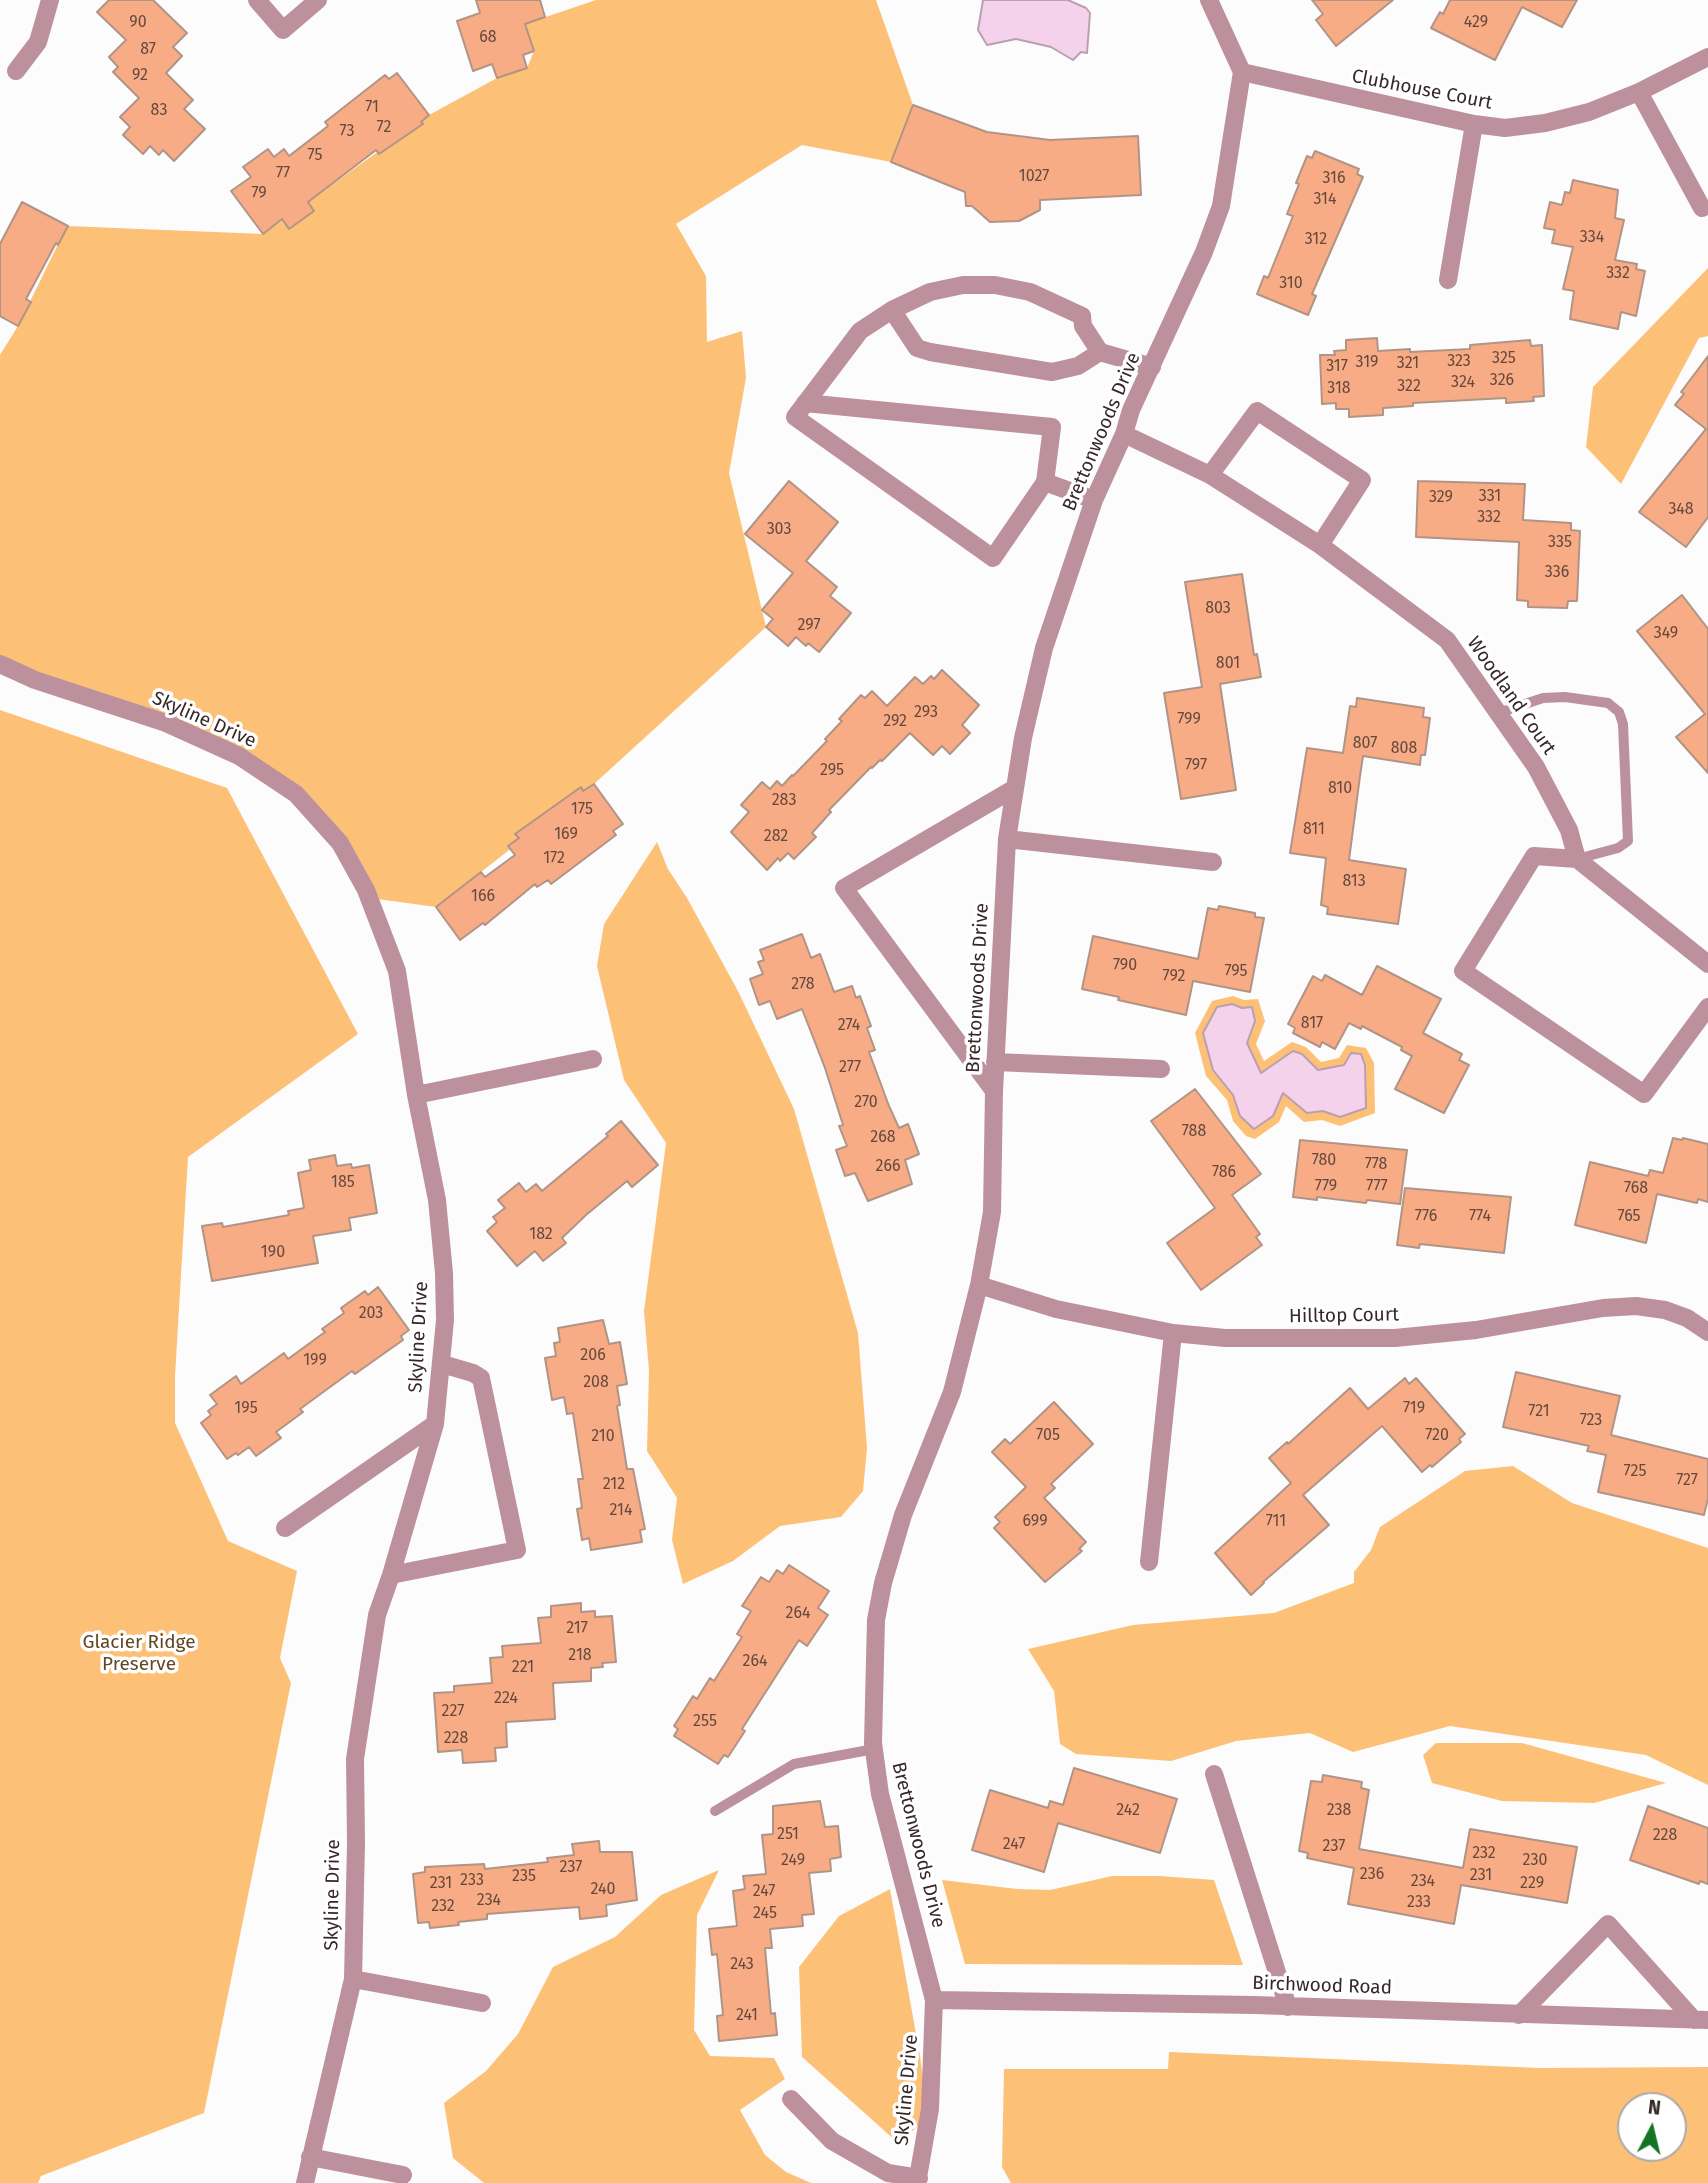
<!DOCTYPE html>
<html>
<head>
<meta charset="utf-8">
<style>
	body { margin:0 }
	#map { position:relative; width:1708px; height:2183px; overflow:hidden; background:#fcfcfc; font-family:"Fira Sans",sans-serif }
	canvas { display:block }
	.north { position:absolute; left:1617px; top:2092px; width:70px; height:70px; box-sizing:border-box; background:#fff; border:2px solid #aea9a9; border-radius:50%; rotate:7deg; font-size:19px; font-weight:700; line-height:28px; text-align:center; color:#352827 }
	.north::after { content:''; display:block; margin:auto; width:24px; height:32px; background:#127424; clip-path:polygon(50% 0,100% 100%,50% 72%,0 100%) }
</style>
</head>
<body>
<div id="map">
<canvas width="1708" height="2183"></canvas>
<div class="north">N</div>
</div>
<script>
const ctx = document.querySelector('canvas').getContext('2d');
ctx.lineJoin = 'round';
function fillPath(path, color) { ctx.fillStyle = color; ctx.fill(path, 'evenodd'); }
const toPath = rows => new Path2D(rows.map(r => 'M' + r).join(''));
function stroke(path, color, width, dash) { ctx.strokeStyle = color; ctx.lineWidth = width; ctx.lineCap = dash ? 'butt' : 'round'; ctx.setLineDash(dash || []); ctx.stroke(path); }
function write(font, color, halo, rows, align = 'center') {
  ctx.font = font + ' "Fira Sans",sans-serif'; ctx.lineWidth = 7; ctx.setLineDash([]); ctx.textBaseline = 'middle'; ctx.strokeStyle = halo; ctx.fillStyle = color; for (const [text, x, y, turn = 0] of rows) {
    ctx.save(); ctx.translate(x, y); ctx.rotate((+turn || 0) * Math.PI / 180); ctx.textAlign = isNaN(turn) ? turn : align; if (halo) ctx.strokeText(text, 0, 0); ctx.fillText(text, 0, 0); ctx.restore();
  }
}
const green = toPath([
	[596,0,876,0,913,105,891,162,802,145,676,224,706,276,707,342,742,331,746,378,729,473,766,627,594,784,436,907,370,898,340,843,239,756,0,664,0,355,18,326,67,226,263,234,429,115,497,78,527,68,534,51,525,24],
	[1708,268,1708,336,1699,338,1621,484,1586,447,1593,387],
	[0,710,227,788,358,1034,188,1157,175,1376,175,1423,228,1541,297,1571,280,1658,291,1683,204,2113,41,2176,38,2183,0,2183],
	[657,842,668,869,687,898,738,991,794,1109,858,1333,867,1448,863,1491,841,1517,780,1526,733,1561,683,1584,672,1540,677,1498,647,1451,649,1370,644,1311,666,1143,624,1080,597,966,604,924],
	[1233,996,1244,1000,1258,999,1265,1021,1256,1044,1264,1061,1292,1042,1306,1047,1321,1062,1339,1058,1347,1045,1366,1048,1374,1063,1375,1113,1340,1126,1322,1120,1304,1122,1286,1106,1279,1122,1255,1139,1246,1136,1233,1121,1227,1100,1206,1076,1195,1033,1212,1001],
	[1513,1466,1572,1503,1708,1548,1708,1785,1646,1755,1450,1726,1353,1752,1310,1733,1236,1741,1171,1761,1076,1754,1060,1744,1054,1691,1028,1649,1133,1625,1274,1613,1354,1583,1354,1572,1371,1550,1380,1527,1465,1471],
	[1436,1743,1522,1743,1666,1783,1594,1803,1502,1801,1432,1783,1423,1755],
	[719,1870,697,1915,694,2030,710,2056,774,2058,785,2079,740,2110,765,2155,786,2172,811,2183,484,2183,453,2158,444,2103,486,2071,518,2034,553,1967,615,1937,661,1895],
	[1112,1876,1159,1876,1214,1880,1243,1965,965,1964,942,1880,1017,1889,1050,1890],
	[890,1889,920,2056,928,2119,897,2142,802,2057,799,1967,839,1916],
	[1169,2052,1539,2068,1708,2067,1708,2183,1011,2183,1002,2167,1004,2069,1168,2069],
	[1673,2106,1673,2148,1631,2148,1631,2106]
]);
const water = toPath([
	[983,0,1068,0,1086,8,1090,13,1087,53,1081,52,1073,60,1051,47,1016,39,987,45,978,30,983,0],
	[1232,1004,1242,1008,1252,1007,1255,1021,1247,1043,1261,1073,1293,1051,1302,1054,1318,1070,1344,1065,1351,1053,1361,1054,1365,1065,1366,1108,1340,1117,1323,1111,1307,1113,1283,1093,1273,1116,1254,1129,1240,1116,1233,1095,1213,1070,1203,1033,1217,1007,1232,1004]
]);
const building = toPath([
	[109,0,153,0,187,33,173,47,182,56,166,73,193,100,184,109,205,129,174,161,163,150,159,155,150,146,143,154,123,135,130,127,120,117,139,98,113,72,118,67,109,57,126,40,97,12,109,0],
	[476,0,540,0,545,17,525,24,534,51,523,55,527,68,497,78,492,64,473,71,457,21,480,13,476,0],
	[1312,0,1393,0,1336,46,1316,20,1323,14,1312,0],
	[1450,0,1577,0,1562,27,1522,7,1495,60,1431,28,1440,12,1443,14,1450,0],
	[397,73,429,115,421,122,423,124,379,154,376,150,308,202,314,211,289,229,282,219,263,234,231,191,251,177,243,167,268,149,274,157,284,149,289,156,328,126,325,122,385,75,389,79,397,73],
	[913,105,987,132,1050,140,1138,136,1141,195,1040,200,1040,210,1019,221,990,222,972,206,966,206,965,192,891,162,913,105],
	[1315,151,1359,169,1357,174,1363,177,1312,294,1316,296,1308,315,1257,294,1264,276,1268,278,1293,216,1287,214,1299,184,1296,183,1307,156,1312,158,1315,151],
	[1573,180,1618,190,1615,218,1624,220,1615,260,1637,264,1636,269,1645,271,1636,316,1621,312,1618,329,1570,319,1574,291,1563,289,1573,247,1552,243,1555,230,1544,228,1550,202,1562,205,1565,192,1570,193,1573,180],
	[22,202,68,226,58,245,56,243,26,299,31,302,18,326,0,316,0,244,22,202],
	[1377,338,1378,351,1410,349,1410,352,1470,349,1470,345,1530,340,1531,346,1542,345,1544,396,1533,397,1534,401,1506,403,1506,398,1413,403,1413,406,1383,408,1383,415,1349,417,1349,409,1336,409,1336,403,1322,404,1320,355,1335,355,1334,351,1346,350,1346,340,1377,338],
	[1708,356,1708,517,1686,547,1639,512,1706,429,1675,405,1684,394,1681,392,1708,356],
	[789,481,838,522,806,561,837,587,830,596,851,613,819,652,808,643,806,646,796,637,788,646,766,627,773,619,762,610,793,573,745,534,789,481],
	[1418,481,1525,484,1523,520,1571,523,1571,530,1580,531,1577,601,1568,601,1567,608,1528,607,1528,601,1517,600,1519,542,1416,537,1418,481],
	[1242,574,1254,655,1257,654,1261,677,1220,684,1236,790,1181,799,1164,693,1202,687,1185,582,1242,574],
	[1682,595,1708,629,1708,773,1676,737,1705,714,1637,631,1682,595],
	[942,670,979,705,962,725,970,733,950,754,942,746,933,755,910,733,882,761,880,760,872,768,871,767,829,810,831,812,812,833,816,837,794,859,788,853,780,861,778,858,767,870,731,832,749,812,741,805,762,782,770,789,777,781,782,786,792,775,793,776,827,741,825,739,842,721,839,719,861,695,865,698,872,691,887,706,915,677,923,684,931,676,934,679,942,670],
	[1357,698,1424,708,1423,717,1430,718,1425,755,1421,755,1420,765,1363,756,1360,776,1349,860,1406,869,1398,924,1327,914,1328,907,1321,905,1326,858,1290,853,1307,748,1343,753,1350,706,1356,707,1357,698],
	[594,784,623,824,613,831,616,835,551,884,548,880,537,887,535,884,485,925,483,923,460,940,436,907,481,872,485,877,515,855,508,846,519,838,515,834,581,787,583,791,594,784],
	[1219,906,1255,913,1255,917,1264,918,1250,992,1193,981,1186,1015,1118,1000,1119,997,1082,989,1093,936,1198,959,1208,908,1218,910,1219,906],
	[802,934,811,958,820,954,834,992,852,986,856,998,860,996,871,1026,867,1028,875,1050,869,1052,889,1106,899,1128,908,1124,919,1154,905,1160,912,1184,868,1201,855,1173,845,1176,836,1150,847,1146,839,1126,843,1125,825,1068,802,1009,777,1019,770,1001,759,1005,750,979,763,974,758,962,764,960,760,950,802,934],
	[1377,966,1441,999,1423,1033,1462,1054,1459,1060,1469,1065,1444,1113,1395,1089,1412,1056,1401,1050,1402,1047,1362,1026,1361,1029,1349,1023,1335,1049,1322,1042,1320,1047,1293,1033,1295,1028,1288,1024,1313,976,1322,981,1325,975,1362,995,1377,966],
	[1195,1089,1261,1174,1232,1195,1260,1234,1256,1237,1262,1245,1201,1290,1167,1243,1215,1208,1151,1121,1195,1089],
	[621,1121,658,1165,632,1187,627,1181,586,1215,562,1238,566,1243,543,1261,535,1251,517,1266,487,1231,497,1222,493,1217,505,1208,498,1200,519,1183,526,1192,536,1184,542,1191,608,1136,606,1134,621,1121],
	[1673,1138,1682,1140,1683,1138,1708,1144,1708,1202,1698,1199,1697,1203,1657,1194,1646,1243,1575,1225,1590,1162,1648,1176,1650,1170,1663,1173,1673,1138],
	[1300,1140,1407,1150,1400,1204,1367,1200,1366,1203,1317,1197,1317,1200,1293,1197,1300,1140],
	[335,1155,337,1166,351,1164,352,1168,369,1165,377,1213,349,1218,351,1230,313,1236,318,1263,212,1281,202,1226,222,1223,223,1227,289,1215,288,1211,304,1208,298,1173,311,1170,309,1160,335,1155],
	[1405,1188,1511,1197,1504,1253,1420,1244,1419,1248,1397,1245,1405,1188],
	[378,1287,409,1330,401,1336,403,1340,355,1374,352,1371,300,1409,303,1412,276,1432,281,1438,256,1456,249,1447,238,1455,236,1453,227,1459,201,1423,211,1415,208,1411,217,1404,210,1395,236,1376,241,1384,284,1353,288,1359,325,1332,322,1329,344,1313,341,1308,365,1291,368,1295,378,1287],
	[603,1320,609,1344,620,1342,627,1384,617,1386,620,1405,617,1406,627,1469,633,1469,645,1529,640,1530,642,1542,591,1550,589,1538,582,1540,577,1509,582,1508,578,1479,583,1479,573,1413,567,1414,564,1397,552,1400,545,1358,556,1356,554,1343,560,1342,558,1328,603,1320],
	[1516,1372,1620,1396,1611,1435,1708,1459,1708,1499,1704,1515,1598,1492,1606,1455,1587,1451,1589,1446,1503,1427,1516,1372],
	[1405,1378,1409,1384,1416,1378,1465,1434,1459,1439,1461,1442,1432,1467,1430,1465,1422,1472,1382,1426,1303,1495,1329,1525,1263,1582,1264,1583,1251,1595,1215,1553,1291,1483,1269,1458,1287,1442,1288,1444,1350,1388,1368,1409,1405,1378],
	[1054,1402,1093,1444,1051,1484,1055,1488,1044,1498,1086,1542,1079,1549,1082,1551,1045,1582,994,1528,1000,1522,995,1517,1026,1487,992,1452,1005,1439,1010,1444,1054,1402],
	[789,1565,829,1591,818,1608,828,1615,807,1646,799,1640,742,1729,745,1731,728,1757,724,1755,718,1764,674,1736,678,1729,674,1726,693,1696,697,1699,710,1678,714,1681,742,1637,737,1634,751,1611,742,1606,761,1577,769,1582,777,1570,783,1574,789,1565],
	[581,1603,581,1612,595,1611,595,1617,612,1616,616,1662,602,1663,603,1667,591,1668,591,1681,553,1683,555,1719,506,1722,507,1747,495,1748,496,1761,463,1763,462,1750,438,1752,434,1693,454,1692,454,1686,492,1683,490,1658,503,1657,502,1646,541,1643,538,1618,551,1617,551,1606,581,1603],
	[1074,1768,1177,1799,1160,1853,1058,1823,1044,1872,972,1850,990,1790,1048,1808,1050,1801,1063,1805,1074,1768],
	[1323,1775,1362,1782,1361,1788,1369,1790,1359,1849,1463,1868,1470,1829,1577,1847,1567,1903,1461,1885,1454,1924,1348,1904,1354,1868,1307,1858,1308,1853,1299,1851,1311,1781,1322,1782,1323,1775],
	[820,1801,825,1827,838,1826,841,1857,830,1859,831,1871,809,1873,814,1914,802,1915,803,1926,770,1929,772,1948,765,1948,771,2014,775,2013,777,2035,719,2041,717,2016,723,2015,717,1954,712,1955,709,1929,737,1926,733,1891,745,1889,743,1876,766,1874,762,1835,773,1834,773,1806,820,1801],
	[1648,1806,1708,1828,1708,1884,1700,1881,1699,1884,1630,1860,1648,1806],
	[599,1841,600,1852,632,1852,637,1900,606,1905,607,1916,580,1919,579,1907,487,1914,487,1919,458,1922,459,1925,430,1928,429,1922,418,1923,413,1874,425,1872,425,1867,484,1864,485,1869,548,1862,547,1858,574,1855,572,1844,599,1841]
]);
const service = toPath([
	[1498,713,1543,698,1565,697,1608,703,1619,712,1623,724,1628,841,1618,848,1577,859],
	[715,1811,794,1764,874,1749]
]);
const minor = toPath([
	[257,0,283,30,318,0],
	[16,71,38,42,50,0],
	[1242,72,1474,124,1505,128,1545,123,1589,112,1639,92,1708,57],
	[1639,92,1702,208],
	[1448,280,1474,124],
	[892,310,917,348,930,352,1052,372,1078,366,1100,352,1152,367],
	[805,403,1052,427,1045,482,993,558,795,417,860,331,892,310,930,292,963,285,995,285,1030,292,1082,316,1083,326,1100,352],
	[1124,434,1210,475,1320,545,1447,640,1536,767,1569,830,1577,859,1708,964],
	[1210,475,1257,411,1362,480,1320,545],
	[1045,482,1094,500],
	[0,664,35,680,166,723,239,756,296,794,340,843,366,890,397,971,416,1095,437,1200,444,1273,445,1320,435,1424,391,1575,377,1615,355,1759,356,1843,353,1979,305,2183],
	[1007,839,1213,862],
	[1577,859,1534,856,1463,971,1644,1094,1708,1007],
	[995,1062,1161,1069],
	[994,1091,844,888,1015,788],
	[416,1095,593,1059],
	[979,1285,1056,1309,1173,1333,1225,1338,1395,1338,1476,1330,1603,1308,1636,1306,1665,1310,1687,1318,1708,1332],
	[285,1528,435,1424],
	[1149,1562,1173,1333],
	[391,1575,517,1550,481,1378,473,1373,442,1364],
	[1214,1774,1288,2007],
	[353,1979,482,2003],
	[934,2000,1254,2005,1708,2020],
	[1519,2015,1608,1924,1694,2020],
	[791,2099,832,2141,888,2173,919,2178],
	[310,2157,403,2175],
	[917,2183,930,2109,934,2000,880,1794,873,1743,876,1620,883,1583,903,1515,952,1392,979,1285,992,1212,994,1091,1007,839,1023,738,1044,648,1094,500,1124,434,1131,410,1204,252,1221,206,1242,72,1209,0]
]);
const numberNames = [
	["90",138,23],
	["429",1476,23],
	["68",488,38],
	["87",148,50],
	["92",140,76],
	["71",372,108],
	["83",159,111],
	["72",384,128],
	["73",347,132],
	["75",315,156],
	["77",283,174],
	["1027",1034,177],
	["316",1334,179],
	["79",259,194],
	["314",1325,200],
	["334",1592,238],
	["312",1316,240],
	["332",1618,274],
	["310",1291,284],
	["325",1504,359],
	["323",1459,362],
	["319",1367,363],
	["321",1408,364],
	["317",1337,367],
	["326",1502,381],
	["324",1463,383],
	["322",1409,387],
	["318",1339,389],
	["331",1490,497],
	["329",1441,498],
	["348",1681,510],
	["332",1489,518],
	["303",779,530],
	["335",1560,543],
	["336",1557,573],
	["803",1218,609],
	["297",809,626],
	["349",1666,634],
	["801",1228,664],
	["293",926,713],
	["799",1189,720],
	["292",895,722],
	["807",1365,744],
	["808",1404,749],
	["797",1196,766],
	["295",832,771],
	["810",1340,789],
	["283",784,801],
	["175",582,810],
	["811",1314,830],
	["169",566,835],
	["282",776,837],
	["172",554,859],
	["813",1354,882],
	["166",483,897],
	["790",1125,966],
	["795",1236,972],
	["792",1174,977],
	["278",803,985],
	["817",1312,1024],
	["274",849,1026],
	["277",850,1068],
	["270",866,1103],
	["788",1194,1132],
	["268",883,1138],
	["780",1324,1161],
	["778",1376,1165],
	["266",888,1167],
	["786",1224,1173],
	["185",343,1183],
	["779",1326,1187],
	["777",1377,1187],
	["768",1636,1189],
	["776",1426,1217],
	["774",1480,1217],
	["765",1629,1217],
	["182",541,1235],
	["190",273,1253],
	["203",371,1314],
	["206",593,1356],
	["199",315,1361],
	["208",596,1383],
	["195",246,1409],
	["719",1414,1409],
	["721",1539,1412],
	["723",1591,1421],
	["705",1048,1436],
	["720",1437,1436],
	["210",603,1437],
	["725",1635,1472],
	["727",1687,1481],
	["212",614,1485],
	["214",621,1511],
	["699",1035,1522],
	["711",1276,1522],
	["264",798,1614],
	["217",577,1629],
	["218",580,1656],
	["264",755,1662],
	["221",523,1668],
	["224",506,1699],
	["227",453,1712],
	["255",705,1722],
	["228",456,1739],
	["242",1128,1811],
	["238",1339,1811],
	["251",788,1835],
	["228",1665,1836],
	["247",1014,1845],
	["237",1334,1847],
	["232",1484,1854],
	["249",793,1861],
	["230",1535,1861],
	["237",571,1868],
	["236",1372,1875],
	["231",1481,1876],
	["235",524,1877],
	["233",472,1881],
	["234",1423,1882],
	["231",441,1884],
	["229",1532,1884],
	["240",603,1890],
	["247",764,1892],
	["234",489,1901],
	["233",1419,1903],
	["232",443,1907],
	["245",765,1914],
	["243",742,1965],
	["241",747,2016]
];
const streetNames = [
	["Clubhouse Court",1422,90,11],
	["Brettonwoods Drive",1102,432,-67],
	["Woodland Court",1511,696,55],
	["Skyline Drive",204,720,24],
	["Brettonwoods Drive",978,988,-87],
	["Hilltop Court",1344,1316,-1],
	["Skyline Drive",419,1337,-87],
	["Brettonwoods Drive",918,1845,76],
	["Skyline Drive",333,1895,-89],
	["Birchwood Road",1322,1986,2],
	["Skyline Drive",907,2090,-85]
];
const parkNames = [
	["Glacier Ridge",139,1643],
	["Preserve",139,1665]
];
fillPath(green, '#fcc177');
fillPath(water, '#f5d2ec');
stroke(water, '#bb9fb1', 2);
fillPath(building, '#f7ac85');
stroke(building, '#b19486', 2);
stroke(service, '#bd909d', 10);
stroke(minor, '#bd909d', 18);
write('16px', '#66493e', null, numberNames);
write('19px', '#352827', '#fff', streetNames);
write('19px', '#614622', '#fff', parkNames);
</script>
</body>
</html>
